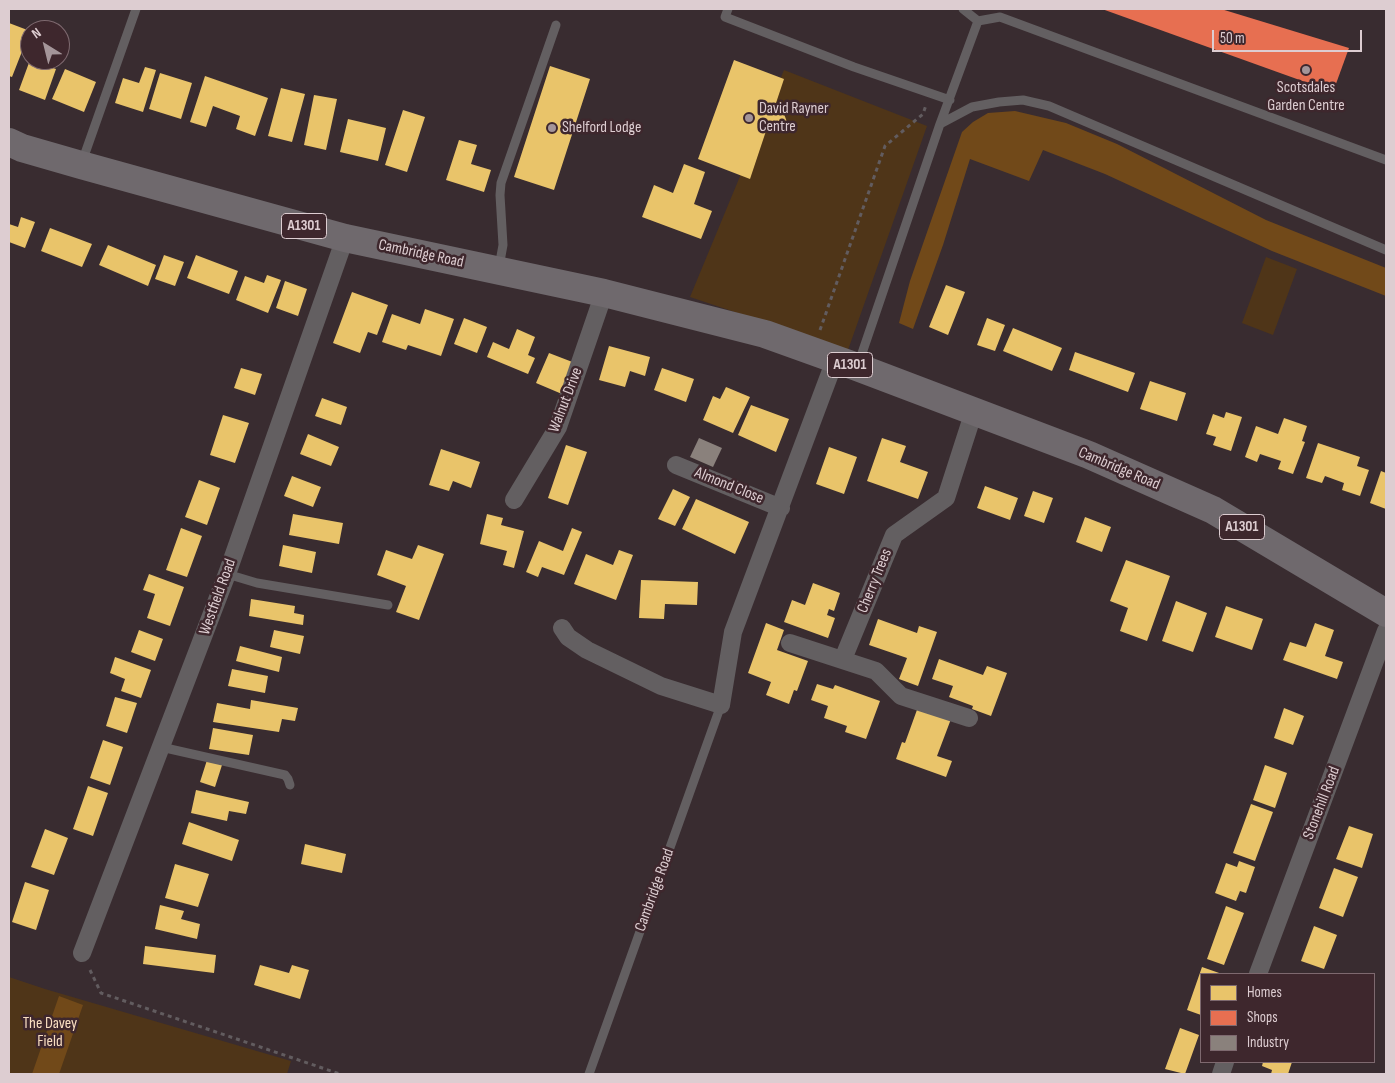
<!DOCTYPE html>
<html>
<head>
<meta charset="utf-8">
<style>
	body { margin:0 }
	#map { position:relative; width:1395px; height:1083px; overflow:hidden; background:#392c30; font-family:"Sofia Sans Condensed",sans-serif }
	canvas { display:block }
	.frame { position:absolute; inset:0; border:10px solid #ddcdd1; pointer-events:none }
	.legend { position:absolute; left:1200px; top:973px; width:175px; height:90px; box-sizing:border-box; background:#3e272d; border:1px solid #7e696f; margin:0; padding:6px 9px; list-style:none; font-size:15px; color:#ddcdd1 }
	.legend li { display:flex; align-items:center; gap:10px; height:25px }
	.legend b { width:25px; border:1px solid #7e696f }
	.north { position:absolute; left:20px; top:20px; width:50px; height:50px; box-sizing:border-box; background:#3e272d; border:1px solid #7e696f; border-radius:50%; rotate:324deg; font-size:14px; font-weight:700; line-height:20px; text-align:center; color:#ddcdd1 }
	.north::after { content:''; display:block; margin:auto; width:18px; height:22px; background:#a49599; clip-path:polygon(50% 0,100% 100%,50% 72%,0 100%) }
	.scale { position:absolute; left:1212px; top:30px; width:150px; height:22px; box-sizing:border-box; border:2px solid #ddcdd1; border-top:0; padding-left:6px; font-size:15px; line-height:18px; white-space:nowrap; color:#ddcdd1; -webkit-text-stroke:4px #3e272d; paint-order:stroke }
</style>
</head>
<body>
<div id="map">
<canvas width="1395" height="1083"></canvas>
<div class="frame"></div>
<ul class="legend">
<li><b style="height:14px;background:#e9c46a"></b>Homes</li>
<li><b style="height:14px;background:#e76f51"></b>Shops</li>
<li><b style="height:14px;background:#8a817c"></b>Industry</li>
</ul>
<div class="north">N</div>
<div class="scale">50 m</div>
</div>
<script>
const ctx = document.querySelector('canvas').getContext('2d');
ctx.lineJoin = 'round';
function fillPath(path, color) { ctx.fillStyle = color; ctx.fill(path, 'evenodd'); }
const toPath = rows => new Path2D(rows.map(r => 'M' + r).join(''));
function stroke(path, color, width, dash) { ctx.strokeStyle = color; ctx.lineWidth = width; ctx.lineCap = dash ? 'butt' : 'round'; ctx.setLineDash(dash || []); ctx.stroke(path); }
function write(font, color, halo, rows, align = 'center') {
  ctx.font = font + ' "Sofia Sans Condensed",sans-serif'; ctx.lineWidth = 5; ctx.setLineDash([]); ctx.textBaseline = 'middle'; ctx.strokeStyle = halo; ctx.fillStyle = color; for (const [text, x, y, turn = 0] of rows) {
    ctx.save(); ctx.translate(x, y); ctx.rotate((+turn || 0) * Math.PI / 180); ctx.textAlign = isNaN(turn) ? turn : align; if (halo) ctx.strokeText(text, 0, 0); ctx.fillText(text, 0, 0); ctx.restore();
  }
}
const green = toPath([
	[784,70,927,126,848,350,690,297],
	[1266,257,1297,269,1273,335,1242,323],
	[9,977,45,989,291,1061,287,1074,9,1074]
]);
const forest = toPath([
	[1015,111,1066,123,1117,144,1266,220,1386,268,1386,296,1272,251,1105,174,1043,150,1029,181,970,159,943,245,913,329,899,323,910,281,962,132,973,122,988,113],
	[59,996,83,1005,59,1074,32,1074]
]);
const homes = toPath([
	[9,23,30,31,12,77,9,76],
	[30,60,56,69,45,100,19,90],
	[734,60,784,79,774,109,784,114,787,122,785,128,776,131,767,128,750,179,698,159],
	[550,66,590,79,554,190,514,177],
	[145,67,156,70,143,112,115,103,123,78,139,83],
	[65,69,96,82,84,112,52,99],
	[160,73,192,83,181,119,149,109],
	[205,76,268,98,255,136,236,129,240,116,213,106,206,127,190,122],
	[281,88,305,94,292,142,268,136],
	[314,95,337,99,326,150,304,145],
	[403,110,425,117,407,172,385,165],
	[348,119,386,128,378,161,340,152],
	[459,140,477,145,471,164,491,170,484,192,446,180],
	[684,164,705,172,694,204,712,211,701,239,642,217,654,185,673,193],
	[21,217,35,222,25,248,9,242,9,224,18,227],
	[50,228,92,244,82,267,41,251],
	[108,245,156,265,148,286,99,265],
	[164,255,184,262,175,286,155,279],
	[196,255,238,271,229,294,187,278],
	[267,275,281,280,268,313,236,300,245,276,264,283],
	[285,281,307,289,298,316,276,308],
	[946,285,965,292,948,335,929,327],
	[352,292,388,305,377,335,368,332,360,353,333,343],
	[425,309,454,319,441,356,408,345,406,350,382,342,392,314,420,324],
	[464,318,487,327,477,353,454,344],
	[987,318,1005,325,995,351,977,345],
	[1013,328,1062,348,1052,371,1003,351],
	[517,329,535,337,528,355,535,358,528,374,487,357,493,342,509,349],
	[609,346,650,357,645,376,630,371,625,387,599,380],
	[1075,352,1135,373,1128,392,1069,370],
	[549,353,575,363,562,394,536,383],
	[241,368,262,374,255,395,234,388],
	[662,368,694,379,686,402,654,390],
	[1150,381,1186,393,1177,421,1140,409],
	[726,387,750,397,733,433,703,420,713,396,720,399],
	[322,398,347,407,341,425,315,416],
	[751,405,789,419,776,452,738,435],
	[1226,412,1242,417,1231,451,1213,445,1216,437,1206,434,1213,414,1224,418],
	[223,415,249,423,235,463,210,455],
	[1284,418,1307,426,1302,441,1305,442,1293,474,1278,469,1281,461,1260,454,1257,462,1245,457,1256,426,1278,434],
	[308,434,339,447,331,466,300,454],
	[882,438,906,446,900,462,928,472,918,499,867,481],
	[1318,443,1360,457,1357,466,1369,470,1360,496,1342,490,1344,483,1325,476,1322,483,1306,478],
	[566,445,587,452,568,505,548,498],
	[829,447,857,457,844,494,816,484],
	[441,449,480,462,471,488,453,481,449,491,429,485],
	[1381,471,1386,473,1386,509,1370,503],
	[292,476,321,487,313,507,284,496],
	[199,480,220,488,207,525,185,517],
	[985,486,1018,498,1010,520,977,508],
	[673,489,690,497,675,526,658,519],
	[1033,491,1053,498,1044,523,1024,516],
	[696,499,749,522,735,554,682,529],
	[293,514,343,523,339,544,289,535],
	[487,514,503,518,501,525,524,531,514,568,503,565,507,551,480,544],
	[1085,517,1111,527,1102,552,1076,542],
	[181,528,202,536,187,577,166,570],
	[572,528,582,532,564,575,542,567,538,577,526,572,539,541,563,551],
	[283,545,316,552,312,573,279,566],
	[418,545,444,554,419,620,396,612,406,586,377,575,386,550,412,559],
	[619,550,633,555,616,600,574,584,586,554,613,565],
	[1126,560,1170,576,1147,641,1120,631,1128,608,1110,601],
	[149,574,184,587,170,626,147,618,155,594,143,590],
	[641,580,698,582,697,605,665,604,664,619,639,618],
	[813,583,840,593,834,611,829,609,827,615,835,618,828,638,784,622,792,600,805,605],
	[251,599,295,606,294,613,304,615,303,625,249,616],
	[1176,601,1207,613,1193,652,1162,641],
	[1226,606,1263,619,1252,650,1215,637],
	[878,619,917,633,919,626,937,632,918,686,899,679,907,658,869,645],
	[766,623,784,630,777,650,808,661,797,691,794,690,789,704,766,695,771,682,748,673],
	[1315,623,1334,630,1325,656,1343,662,1337,679,1283,660,1290,642,1306,647],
	[139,630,163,639,155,661,131,652],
	[274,630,304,636,300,654,270,647],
	[240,646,282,657,279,672,236,661],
	[115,657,151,670,141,698,121,691,125,679,110,673],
	[939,659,983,675,987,666,1007,673,991,716,972,709,973,706,949,697,953,686,932,679],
	[232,669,268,676,265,693,228,686],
	[817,684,833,689,835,685,880,701,866,739,845,732,847,726,824,718,828,706,811,700],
	[115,697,137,703,127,733,106,726],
	[251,700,298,708,295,721,282,719,279,732,213,722,217,703,250,709],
	[918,707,951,719,937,756,952,761,946,777,896,759,902,742,905,743],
	[1284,708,1304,716,1293,745,1274,738],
	[213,728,253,735,249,755,209,749],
	[103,740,123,747,110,785,90,778],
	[207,760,222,765,215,787,200,782],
	[1265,765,1287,773,1275,808,1253,800],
	[88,786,108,793,93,836,73,829],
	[196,790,249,802,246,814,229,811,227,821,191,813],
	[1251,804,1273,812,1255,861,1233,853],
	[189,822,239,840,232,861,182,844],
	[1349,826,1373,834,1362,868,1336,859],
	[45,829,68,838,54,875,31,867],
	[305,844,346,854,342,873,301,864],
	[1239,861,1255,867,1246,893,1240,891,1236,901,1215,893,1226,863,1237,867],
	[175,864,209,874,198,907,165,898],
	[1334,868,1358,877,1343,917,1319,908],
	[25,882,49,890,36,930,12,922],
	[160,905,184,911,181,919,200,924,197,939,155,929],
	[1226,906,1244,913,1224,965,1207,959],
	[1314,926,1337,935,1324,969,1301,961],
	[145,946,216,955,214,973,143,964],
	[260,965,289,973,292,965,309,970,300,999,254,985],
	[1202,967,1222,974,1201,974,1201,1015,1187,1010],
	[1180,1028,1199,1035,1185,1074,1165,1069],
	[1263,1062,1292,1062,1288,1074,1271,1074,1272,1070,1262,1066]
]);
const shops = toPath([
	[1102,9,1221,9,1349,48,1333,92]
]);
const industry = toPath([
	[699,438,722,448,713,467,690,457]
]);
const path = toPath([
	[820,330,885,146,923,114,926,105],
	[90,970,101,993,340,1074]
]);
const service = toPath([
	[728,9,725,17,854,67,950,100],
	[963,9,978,21],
	[978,21,1000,17,1386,160],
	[940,124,972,107,999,102,1023,100,1049,106,1386,250],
	[82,162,136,9],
	[499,267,503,245,500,195,501,183,556,25],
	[858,365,940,124,978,21],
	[227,574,257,583,388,605],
	[161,747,285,775,288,779,290,785],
	[589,1074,721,705]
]);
const minor = toPath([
	[676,465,781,508],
	[514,500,558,427,604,293],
	[562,628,568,637,587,650,661,686,721,705,733,632,835,360],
	[790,643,876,671,901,696,969,718],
	[843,659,894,535,946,498,974,411],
	[82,953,227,574,345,238],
	[1258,974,1386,631],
	[1221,1074,1225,1062]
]);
const primary = toPath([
	[9,142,22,148,81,165,345,238,604,293,765,334,857,367,1089,455,1213,510,1386,613]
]);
const markers = [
	[1306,70,5,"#a49599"],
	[749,118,5,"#a49599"],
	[552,128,5,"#a49599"]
];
const shields = [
	[304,226,45],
	[850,365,45],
	[1242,527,45]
];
const shieldNames = [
	["A1301",304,226],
	["A1301",850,365],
	["A1301",1242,527]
];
const poiNames = [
	["Scotsdales",1306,88,"center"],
	["Garden Centre",1306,106,"center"],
	["David Rayner",759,109],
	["Centre",759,127],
	["Shelford Lodge",562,128]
];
const streetNames = [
	["Cambridge Road",421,254,12],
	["Walnut Drive",566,400,-69],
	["Cambridge Road",1119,469,23],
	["Almond Close",729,486,22],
	["Cherry Trees",875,581,-68],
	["Westfield Road",218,597,-70],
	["Stonehill Road",1322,803,-69],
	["Cambridge Road",655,890,-70]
];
const parkNames = [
	["The Davey",50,1024],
	["Field",50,1042]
];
fillPath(green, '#4f3518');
fillPath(forest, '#714919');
fillPath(homes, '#e9c46a');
fillPath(shops, '#e76f51');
fillPath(industry, '#8a817c');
stroke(path, '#625c5f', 3, [4, 4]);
stroke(service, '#635f61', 9);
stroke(minor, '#635f61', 18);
stroke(primary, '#6f696d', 28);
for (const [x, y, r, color] of markers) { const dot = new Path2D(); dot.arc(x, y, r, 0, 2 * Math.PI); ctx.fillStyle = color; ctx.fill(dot); stroke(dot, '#3e272d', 2); }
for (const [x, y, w] of shields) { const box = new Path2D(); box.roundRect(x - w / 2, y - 12.5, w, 25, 4); ctx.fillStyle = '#3e272d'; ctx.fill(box); stroke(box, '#ddcdd1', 1); }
write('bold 15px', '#ddcdd1', null, shieldNames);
write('16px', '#ddcdd1', '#3e272d', poiNames, 'left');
write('16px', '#ddcdd1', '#3e272d', streetNames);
write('16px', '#f9dec1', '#3e272d', parkNames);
</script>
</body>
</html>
